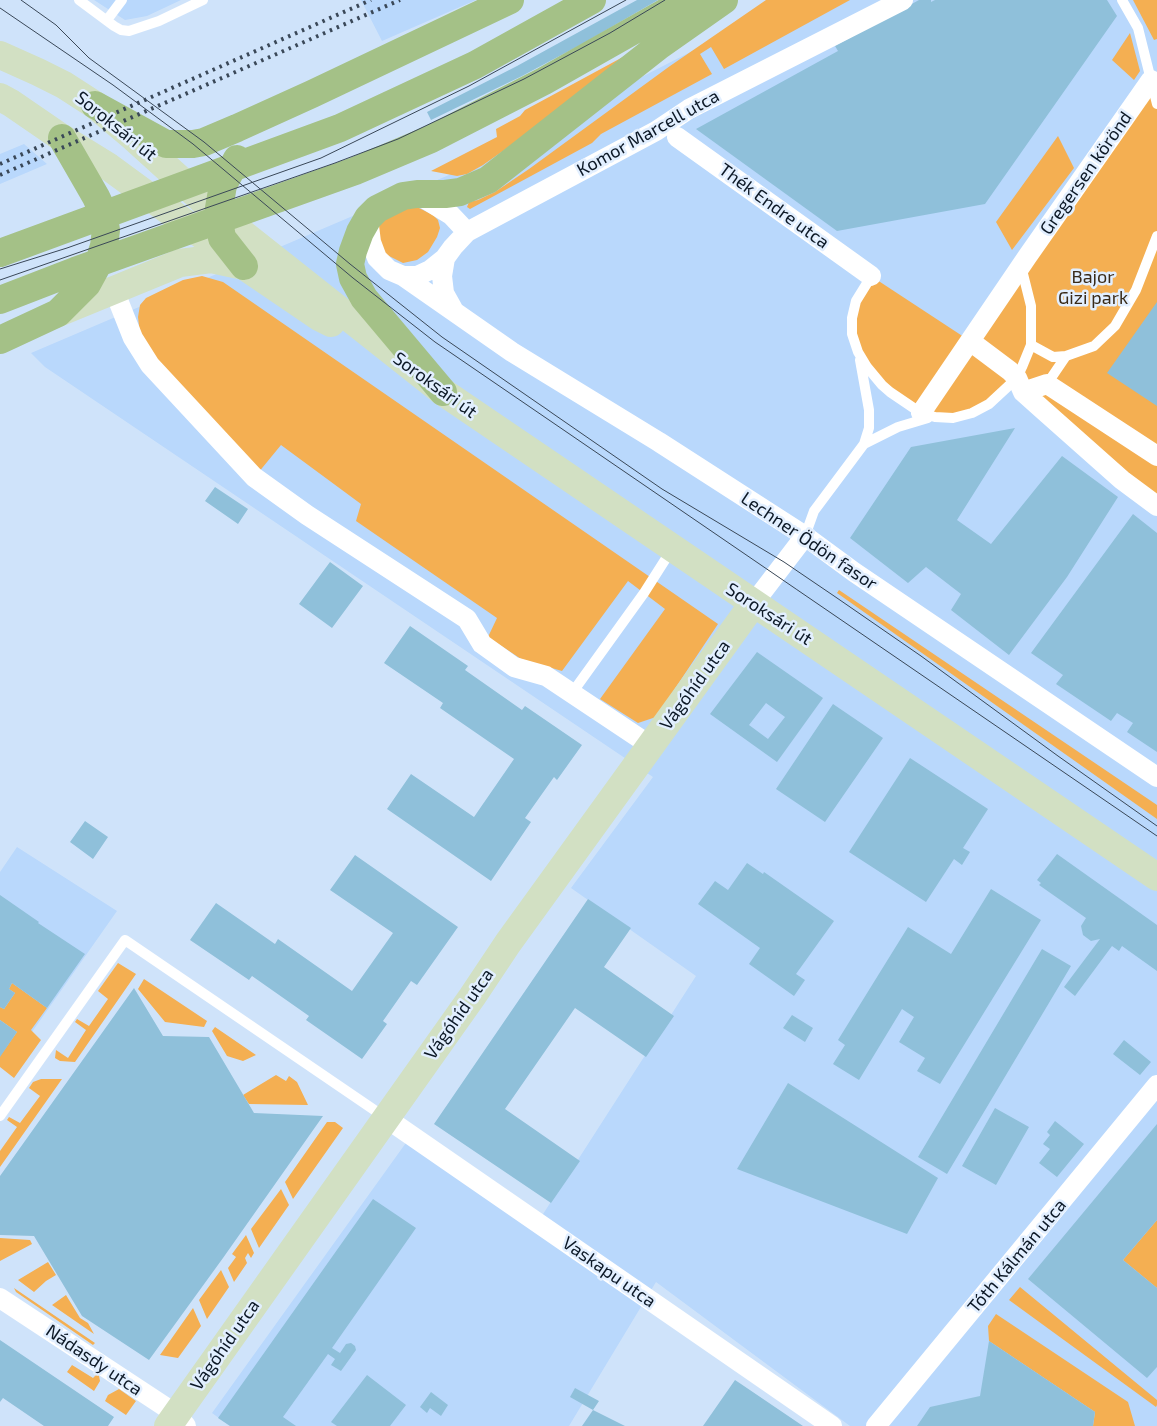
<!DOCTYPE html>
<html>
<head>
<meta charset="utf-8">
<style>
	body { margin:0 }
	canvas { display:block; background:#cfe3fa }
</style>
</head>
<body>
<canvas width="1157" height="1426"></canvas>
<script>
const ctx = document.querySelector('canvas').getContext('2d');
ctx.lineJoin = 'round';
function fillPath(path, color) { ctx.fillStyle = color; ctx.fill(path, 'evenodd'); }
const toPath = rows => new Path2D(rows.map(r => 'M' + r).join(''));
function stroke(path, color, width, dash) { ctx.strokeStyle = color; ctx.lineWidth = width; ctx.lineCap = dash ? 'butt' : 'round'; ctx.setLineDash(dash || []); ctx.stroke(path); }
function write(font, color, halo, rows, align = 'center') {
  ctx.font = font + ' "Exo 2",sans-serif'; ctx.lineWidth = 5; ctx.setLineDash([]); ctx.textBaseline = 'middle'; ctx.strokeStyle = halo; ctx.fillStyle = color; for (const [text, x, y, turn = 0] of rows) {
    ctx.save(); ctx.translate(x, y); ctx.rotate((+turn || 0) * Math.PI / 180); ctx.textAlign = isNaN(turn) ? turn : align; if (halo) ctx.strokeText(text, 0, 0); ctx.fillText(text, 0, 0); ctx.restore();
  }
}
const built = toPath([
	[94,0,181,0,147,16,125,20],
	[361,0,476,0,382,41],
	[792,0,1157,0,1157,1426,850,1426,656,1282,569,1426,230,1426,212,1413,408,1140,536,1225,696,976,571,888,653,777,45,367,31,353,456,172],
	[24,144,47,164,0,184,0,154],
	[17,847,117,911,8,1066,0,1060,0,872]
]);
const green = toPath([
	[766,0,850,0,724,69,711,47,700,54,712,74,601,134,592,143,470,209,467,207,469,202,478,200,495,192,529,169,670,66],
	[1133,0,1157,0,1157,39,1154,40],
	[669,32,672,32,483,165,467,174,457,176,431,171,497,137,496,129,520,116,525,110],
	[1130,33,1140,71,1134,80,1112,60],
	[1157,85,1157,497,1017,378,972,413,935,417,890,392,858,352,852,318,871,276,970,341],
	[1058,136,1074,168,1012,250,996,222],
	[413,205,433,215,438,220,440,228,437,237,428,252,417,260,403,263,385,254,377,232,379,224,384,216],
	[202,276,223,282,718,624,656,717,638,723,600,699,665,609,628,581,562,671,521,659,488,637,497,618,356,521,361,504,281,445,258,473,155,360,140,334,138,317,140,305,146,298,183,280],
	[839,590,1157,805,1157,819,837,593],
	[118,963,136,974,75,1062,60,1061,55,1058,56,1050,68,1058,86,1030,75,1022,77,1019,89,1026,108,999,98,991],
	[144,979,207,1021,204,1027,165,1022,138,989],
	[12,983,47,1008,31,1030,41,1040,14,1078,0,1067,0,1056,17,1032,0,1020,0,1007,4,1009,15,993,9,989],
	[215,1027,256,1055,243,1061,227,1056,212,1031],
	[276,1075,286,1081,289,1076,297,1082,308,1105,249,1104,243,1095],
	[41,1079,62,1079,0,1167,0,1151,17,1127,7,1120,9,1117,20,1123,40,1096,29,1088,33,1082],
	[327,1122,335,1122,343,1128,293,1199,285,1182],
	[281,1189,289,1205,259,1248,251,1229],
	[1157,1220,1157,1288,1123,1260],
	[246,1235,254,1253,251,1258,248,1253,245,1258,247,1263,234,1282,228,1268,236,1257,232,1254],
	[0,1238,30,1240,32,1244,0,1261],
	[48,1262,56,1275,46,1281,34,1292,18,1280],
	[221,1270,229,1287,207,1319,199,1300],
	[1020,1287,1157,1400,1157,1405,1156,1407,1009,1300],
	[14,1288,95,1343,93,1345,16,1292],
	[66,1295,80,1318,88,1323,94,1334,52,1305],
	[193,1308,201,1326,178,1358,160,1355],
	[996,1314,1128,1402,1135,1426,1093,1426,1095,1412,989,1341,988,1326],
	[72,1365,93,1378,97,1374,99,1376,100,1381,94,1391,67,1372],
	[119,1389,136,1401,126,1415,105,1401,108,1395]
]);
const building = toPath([
	[637,0,658,0,582,44,522,76,431,120,427,112,517,66],
	[919,0,931,0,931,2,935,0,1107,0,1117,16,985,204,837,231,696,129,838,51,835,46],
	[1157,302,1157,406,1107,373],
	[1015,428,957,520,991,544,1062,456,1118,497,1067,577,1009,655,951,610,961,594,926,567,908,583,850,538,911,447],
	[215,487,248,509,238,524,205,501],
	[1133,514,1157,533,1157,752,1127,732,1133,723,1117,713,1111,721,1056,684,1063,675,1031,653],
	[330,562,363,586,332,628,299,604],
	[410,626,468,666,465,670,522,710,525,706,582,745,557,780,554,777,525,818,531,822,491,881,387,809,411,774,474,817,514,759,440,708,443,703,384,663],
	[757,652,823,698,777,762,710,714],
	[766,703,785,717,768,739,749,725],
	[833,704,883,738,825,822,776,789],
	[910,758,988,809,963,848,970,852,962,865,954,859,926,902,849,852],
	[85,821,108,837,93,859,70,842],
	[1057,854,1157,925,1157,971,1122,946,1119,951,1112,946,1075,996,1064,987,1100,939,1091,941,1083,935,1081,926,1086,918,1039,885,1041,883,1037,880],
	[355,855,458,927,417,985,411,981,383,1021,387,1024,362,1059,306,1020,309,1016,252,976,249,980,190,940,216,903,275,944,278,939,352,991,393,933,330,890],
	[747,863,763,874,764,872,834,921,796,974,805,980,794,996,749,964,760,948,698,904,715,881,728,890],
	[991,889,1041,920,940,1084,917,1071,925,1058,899,1042,914,1017,902,1009,859,1080,833,1064,845,1045,838,1040,908,927,951,954],
	[0,895,39,922,38,923,85,954,47,1008,12,983,9,989,15,993,4,1009,0,1007],
	[588,899,631,928,604,967,674,1016,646,1057,575,1008,505,1109,580,1161,551,1203,434,1124],
	[1042,949,1071,966,947,1174,918,1157],
	[134,988,163,1036,209,1037,254,1113,323,1116,223,1258,149,1360,82,1316,34,1236,0,1235,0,1176],
	[792,1015,813,1028,805,1042,783,1028],
	[0,1020,17,1032,0,1057],
	[1124,1040,1151,1062,1140,1075,1113,1054],
	[788,1083,938,1178,907,1234,737,1169],
	[995,1108,1029,1127,996,1185,962,1166],
	[1055,1121,1084,1144,1057,1177,1039,1163,1050,1149,1043,1144,1050,1135,1047,1132],
	[1157,1124,1157,1220,1123,1260,1157,1288,1157,1367,1147,1378,1028,1279],
	[373,1199,416,1228,332,1348,340,1353,346,1344,351,1343,355,1346,356,1350,341,1371,331,1365,335,1359,328,1354,283,1417,296,1426,230,1426,218,1418],
	[0,1340,114,1417,108,1426,44,1426,3,1398,0,1402],
	[989,1341,1095,1412,1093,1426,917,1426,930,1407,980,1396],
	[367,1375,406,1405,390,1426,337,1426,331,1422],
	[735,1380,741,1384,803,1426,703,1426],
	[575,1388,599,1401,593,1410,570,1397],
	[431,1392,448,1405,441,1416,430,1408,427,1413,420,1407],
	[593,1410,625,1426,582,1426]
]);
const lane = toPath([
	[79,0,114,26,121,30,129,31,159,21,203,0],
	[1122,0,1138,28,1157,104],
	[107,20,122,0],
	[869,280,856,301,852,318,852,334,858,352,867,367,882,385,890,392,921,413,935,417,953,418,972,413,989,404,1017,378,1022,367,1031,345,1031,306,1021,266],
	[1031,345,1053,357,1066,356],
	[1047,384,1066,356,1094,346,1115,326,1136,290,1157,236],
	[864,444,898,427,928,418],
	[805,536,814,511,864,444,869,428,869,410,860,360],
	[572,693,644,593,672,549],
	[0,1116,125,940,386,1118]
]);
const street = toPath([
	[677,137,871,276],
	[417,194,451,215,467,232],
	[368,218,371,242,377,258,389,270,403,276,512,352,659,442,805,536,854,572,1157,777],
	[445,258,442,276,444,293,454,311],
	[403,276,417,276,430,270,445,258,453,247,467,232,656,131,689,109,903,0],
	[114,290,133,338,150,365,254,477,307,515,467,619,482,644,514,667,546,676,651,746],
	[970,341,1010,371,1017,378,1023,392,1042,409,1122,480,1157,506],
	[1023,392,1047,384,1157,456],
	[921,413,1027,257,1151,80],
	[753,604,805,536],
	[386,1118,832,1426],
	[0,1298,176,1414,186,1426],
	[876,1426,1157,1085]
]);
const secondary = toPath([
	[0,55,38,72,64,85,95,105,133,137,218,214,443,392,1157,877],
	[0,97,11,103,62,138,109,167,244,266,319,317,331,323],
	[58,313,180,263,211,259,239,265],
	[168,1426,472,997,508,943,753,604]
]);
const primary = toPath([
	[95,105,166,144,193,144,204,142,237,128,312,94,510,0],
	[237,159,223,185,218,214,222,238,244,266],
	[0,253,340,128,475,65,592,0],
	[0,300,75,271,355,171,431,139,544,81,687,0],
	[0,340,58,313,87,284,99,262,104,246,106,230,103,212,96,197,62,138],
	[443,392,364,298,353,278,350,264,353,251,360,232,368,218,377,209,403,196,417,194,445,194,460,192,488,180,660,45,724,0]
]);
const tram = toPath([
	[21,0,56,25,89,58,204,142,350,264,442,337,662,489,784,562,837,598,921,656,1058,756,1157,826],
	[0,8,113,85,193,144,353,278,435,342,1157,836],
	[0,269,67,248,321,158,469,86,626,0],
	[0,280,335,163,398,139,524,79,610,33,665,0]
]);
const rail = toPath([
	[0,164,371,0],
	[0,175,400,0]
]);
const streetNames = [
	["Soroksári út",116,126,39],
	["Komor Marcell utca",648,133,-29],
	["Gregersen körönd",1086,173,-55],
	["Thék Endre utca",774,206,36],
	["Soroksári út",435,385,36],
	["Lechner Ödön fasor",809,541,34],
	["Soroksári út",769,614,33],
	["Vágóhíd utca",695,685,-54],
	["Vágóhíd utca",459,1014,-55],
	["Tóth Kálmán utca",1017,1256,-50],
	["Vaskapu utca",609,1272,35],
	["Vágóhíd utca",225,1345,-55],
	["Nádasdy utca",94,1360,34]
];
const parkNames = [
	["Bajor",1093,277],
	["Gizi park",1093,298]
];
fillPath(built, '#b9d8fc');
fillPath(green, '#f4af52');
fillPath(building, '#8fc0da');
stroke(lane, '#fff', 10);
stroke(street, '#fff', 20);
stroke(secondary, '#d2e0c3', 28);
stroke(primary, '#a4c187', 28);
stroke(tram, '#3a4858', 1);
stroke(rail, '#3a4858', 4, [2.5, 5]);
write('18px', '#0c1826', '#e2efff', streetNames);
write('18px', '#392a18', '#e2efff', parkNames);
</script>
</body>
</html>
